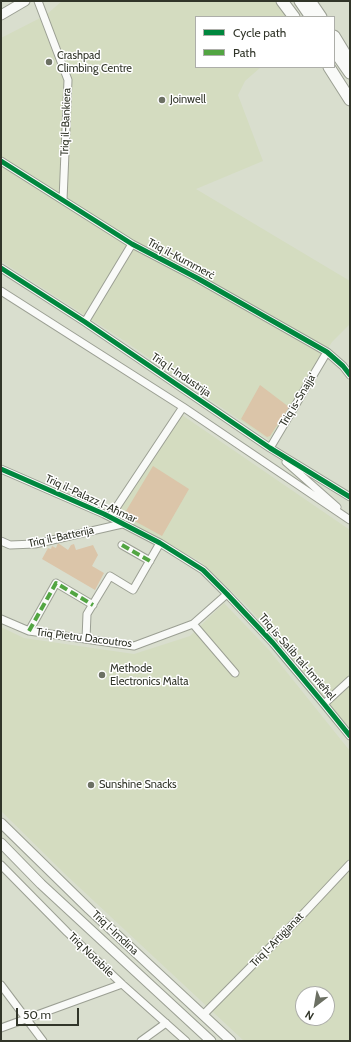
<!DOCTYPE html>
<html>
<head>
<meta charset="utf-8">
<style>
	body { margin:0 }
	#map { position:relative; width:351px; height:1042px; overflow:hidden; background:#d9dece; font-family:Cabin,sans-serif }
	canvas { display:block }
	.frame { position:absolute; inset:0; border:2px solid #313529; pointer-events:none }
	.legend { position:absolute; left:195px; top:16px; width:140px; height:52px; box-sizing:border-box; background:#fff; border:1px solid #adaea9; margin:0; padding:5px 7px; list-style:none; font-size:12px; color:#313529 }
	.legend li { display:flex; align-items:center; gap:8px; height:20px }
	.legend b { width:20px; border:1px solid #adaea9 }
	.north { position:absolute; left:295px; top:986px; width:40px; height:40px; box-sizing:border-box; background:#fff; border:1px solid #adaea9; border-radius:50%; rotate:211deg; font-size:11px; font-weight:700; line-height:16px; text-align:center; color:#313529 }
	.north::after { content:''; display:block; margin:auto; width:14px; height:18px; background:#6c7063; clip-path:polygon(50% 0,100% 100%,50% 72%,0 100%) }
	.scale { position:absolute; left:16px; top:1008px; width:63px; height:18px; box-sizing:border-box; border:2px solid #313529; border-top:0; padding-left:5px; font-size:12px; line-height:14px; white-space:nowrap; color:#313529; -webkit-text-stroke:3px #fff; paint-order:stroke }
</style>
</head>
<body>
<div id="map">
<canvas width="351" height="1042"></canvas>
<div class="frame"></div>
<ul class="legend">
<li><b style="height:5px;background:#00873e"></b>Cycle path</li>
<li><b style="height:5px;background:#52a542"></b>Path</li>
</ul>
<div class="north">N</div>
<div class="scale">50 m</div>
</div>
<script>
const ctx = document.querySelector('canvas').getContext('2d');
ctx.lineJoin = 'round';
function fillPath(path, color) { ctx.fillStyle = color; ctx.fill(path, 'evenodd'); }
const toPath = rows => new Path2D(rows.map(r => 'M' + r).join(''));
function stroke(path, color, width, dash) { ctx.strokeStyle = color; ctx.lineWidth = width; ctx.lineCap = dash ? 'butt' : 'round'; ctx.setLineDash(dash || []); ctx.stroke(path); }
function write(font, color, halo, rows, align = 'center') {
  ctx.font = font + ' Cabin,sans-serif'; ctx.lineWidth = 3; ctx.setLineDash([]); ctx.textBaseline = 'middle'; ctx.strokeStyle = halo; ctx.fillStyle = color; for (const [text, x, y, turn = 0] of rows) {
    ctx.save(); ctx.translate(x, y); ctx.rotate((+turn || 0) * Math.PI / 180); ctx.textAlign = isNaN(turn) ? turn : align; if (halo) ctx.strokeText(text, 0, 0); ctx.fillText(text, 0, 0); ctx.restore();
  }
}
const built = toPath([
	[62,1,276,1,288,17,196,17,196,67,261,67,245,81,238,95,263,161,196,189,350,281,350,324,332,342,269,440,120,338,1,261,1,38,46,15],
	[182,415,350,530,350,730,297,663,248,607,201,562,116,516],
	[224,603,269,650,350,751,350,1041,244,1041,66,875,1,811,1,627,24,638,134,654,190,636],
	[303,994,327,994,327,1018,303,1018]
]);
const green = toPath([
	[260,385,289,407,270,436,267,437,241,419],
	[153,466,189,489,162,536,129,518,126,511],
	[58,543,68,550,71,545,74,544,76,550,93,545,98,555,92,566,104,573,95,590,42,559,48,548,51,549,52,546,56,548]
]);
const minor = toPath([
	[38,1,68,80,63,200],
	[1,161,132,244,197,278,327,352,343,366,350,375],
	[1,268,85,322,270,448,350,497],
	[1,291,183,407,350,520],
	[85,322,132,244],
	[270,448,327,352],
	[286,462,337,507],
	[1,469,104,514,160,543,203,570,227,594,273,643,324,704,350,736],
	[110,517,183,407],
	[1,541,10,545,35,544,122,524],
	[122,545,150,561],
	[1,619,29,631,134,646,193,624,227,594],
	[193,624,235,673],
	[29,631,56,583,93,605],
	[86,639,87,614,110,576,133,590,160,543],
	[324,704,350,680],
	[1,865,67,932,122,984,186,1041],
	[1,985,43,1041],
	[203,1015,305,912,350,864],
	[1,1028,122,984],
	[141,1041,166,1023]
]);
const secondary = toPath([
	[1,15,25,1],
	[1,823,89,909,231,1041],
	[1,843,41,884,211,1041]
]);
const trunk = toPath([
	[282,1,294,17],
	[300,1,311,17],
	[310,1,321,17],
	[334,36,350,62],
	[334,50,350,73],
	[329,67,350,100]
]);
const quiet = toPath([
	[122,545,150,561],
	[29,631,56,583,93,605]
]);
const cycleway = toPath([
	[1,161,132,244,197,278,327,352,343,366,350,375],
	[1,268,85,322,270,448,350,497],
	[1,469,104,514,160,543,203,570,227,594,273,643,324,704,350,736]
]);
const markers = [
	[49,62,4,"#6c7063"],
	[162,100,4,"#6c7063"],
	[102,675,4,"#6c7063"],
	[91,785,4,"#6c7063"]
];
const poiNames = [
	["Crashpad",57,56],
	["Climbing Centre",57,69],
	["Joinwell",170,100],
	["Methode",110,669],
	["Electronics Malta",110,682],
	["Sunshine Snacks",99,785]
];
const streetNames = [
	["Triq il-Bankiera",66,122,-88],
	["Triq il-Kummerċ",181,259,28],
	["Triq l-Industrija",181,375,34],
	["Triq is-Snajja'",298,400,-59],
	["Triq il-Palazz l-Aħmar",91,499,25],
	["Triq il-Batterija",61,537,-12],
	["Triq Pietru Dacoutros",84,638,7],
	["Triq is-Salib tal-Imrieħel",297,657,49],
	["Triq l-Imdina",115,933,43],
	["Triq l-Artiġjanat",277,940,-46],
	["Triq Notabile",91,955,44]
];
fillPath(built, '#d4dcc0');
fillPath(green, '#dbc5a9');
stroke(minor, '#9b9f93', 9);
stroke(secondary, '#9b9f93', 11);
stroke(trunk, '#9b9f93', 13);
stroke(minor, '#f9faf8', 7);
stroke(secondary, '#f9faf8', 9);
stroke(trunk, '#f9faf8', 11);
stroke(quiet, '#52a542', 4, [8, 4]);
stroke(cycleway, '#00873e', 5);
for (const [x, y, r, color] of markers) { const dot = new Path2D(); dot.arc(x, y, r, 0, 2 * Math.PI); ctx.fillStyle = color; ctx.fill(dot); stroke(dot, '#fff', 1.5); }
write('11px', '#313529', '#fff', poiNames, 'left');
write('11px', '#313529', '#fff', streetNames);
</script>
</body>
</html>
